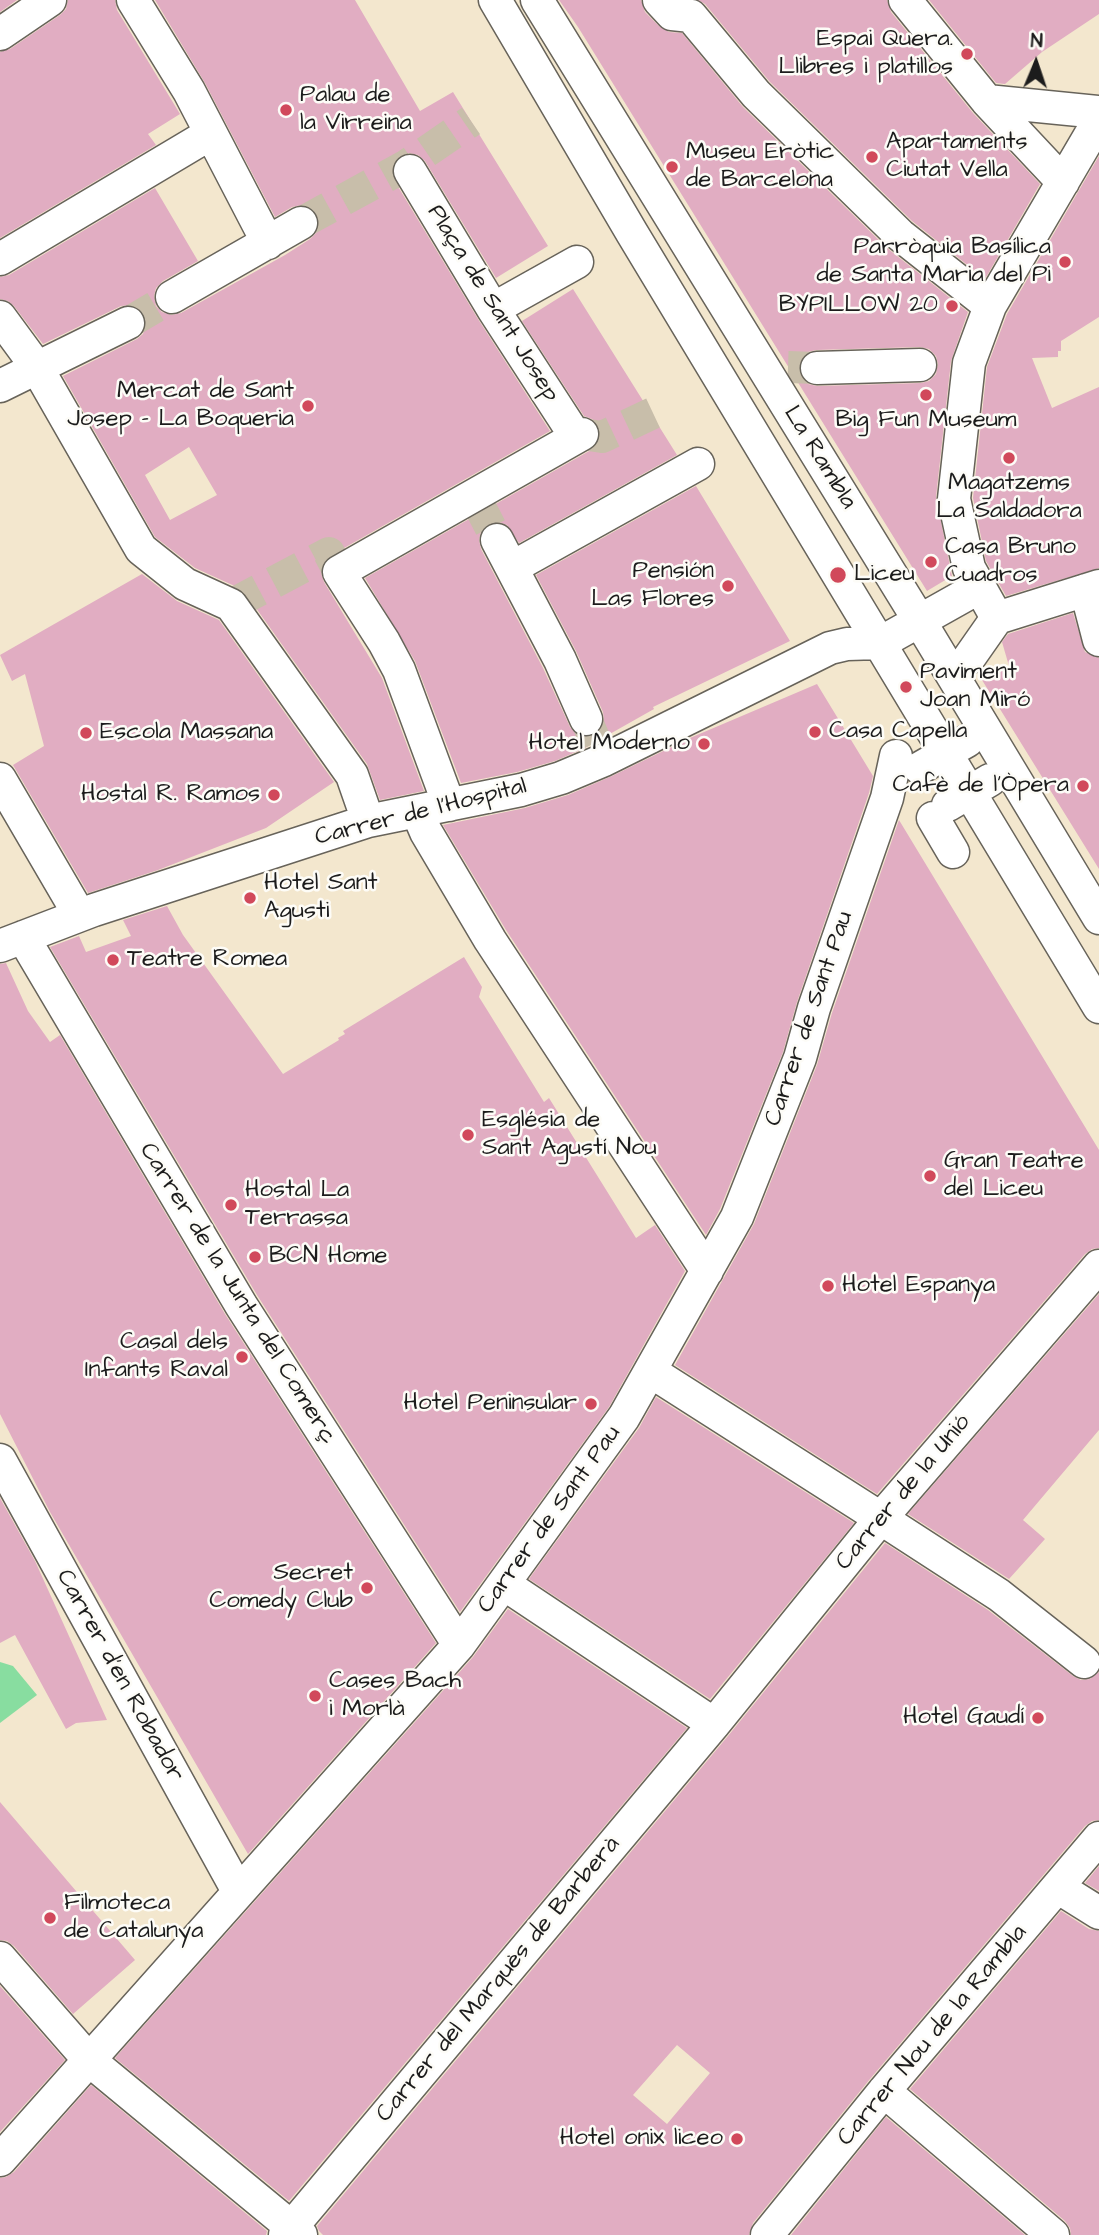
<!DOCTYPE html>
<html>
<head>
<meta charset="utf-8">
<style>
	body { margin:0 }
	#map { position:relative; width:1099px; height:2235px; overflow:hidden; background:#f3e7ce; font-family:"Architects Daughter",sans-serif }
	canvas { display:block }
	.north { position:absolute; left:1001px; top:28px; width:70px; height:70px; -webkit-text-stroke:5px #fdfcf7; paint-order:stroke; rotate:2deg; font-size:19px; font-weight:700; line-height:28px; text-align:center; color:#1c1c1c }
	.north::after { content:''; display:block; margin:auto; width:24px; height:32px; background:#1c1c1c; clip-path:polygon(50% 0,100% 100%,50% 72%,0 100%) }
</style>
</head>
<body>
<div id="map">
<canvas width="1099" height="2235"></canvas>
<div class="north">N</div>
</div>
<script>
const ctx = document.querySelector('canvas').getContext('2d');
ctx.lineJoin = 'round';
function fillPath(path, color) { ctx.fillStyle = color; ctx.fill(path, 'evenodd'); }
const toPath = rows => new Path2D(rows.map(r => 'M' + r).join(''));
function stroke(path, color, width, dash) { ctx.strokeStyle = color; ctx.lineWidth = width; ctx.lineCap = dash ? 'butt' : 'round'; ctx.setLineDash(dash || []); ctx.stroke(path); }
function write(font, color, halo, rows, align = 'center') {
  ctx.font = font + ' "Architects Daughter",sans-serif'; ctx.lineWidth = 5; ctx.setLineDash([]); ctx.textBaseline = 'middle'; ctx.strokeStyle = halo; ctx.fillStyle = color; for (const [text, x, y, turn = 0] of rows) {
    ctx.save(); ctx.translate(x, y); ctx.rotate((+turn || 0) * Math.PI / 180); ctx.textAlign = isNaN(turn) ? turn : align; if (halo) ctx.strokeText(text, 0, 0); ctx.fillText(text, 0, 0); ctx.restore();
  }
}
const green = toPath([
	[0,1662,13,1666,37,1695,0,1723]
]);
const building = toPath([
	[0,0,17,0,0,12],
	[68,0,115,0,117,10,180,114,148,134,156,145,0,238,0,52,10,49,60,15,66,9],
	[155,0,355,0,420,111,453,92,548,246,496,278,425,161,418,155,409,153,401,155,394,162,392,171,394,180,478,319,550,431,330,556,323,564,321,573,324,582,382,678,424,791,380,800,367,764,246,594,239,588,195,568,155,537,63,376,137,339,143,334,146,325,144,314,139,308,130,305,121,306,43,344,14,306,8,301,0,299,0,277,9,275,155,188,198,261,163,281,156,288,154,296,156,306,162,312,171,315,181,313,285,255,310,239,317,232,319,224,317,214,310,207,302,205,292,207,275,217,205,83],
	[189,447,217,495,170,520,145,475],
	[559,0,641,0,645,12,659,26,669,32,682,33,743,107,887,248,968,312,951,361,936,497,952,576,927,591,578,27],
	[920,347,929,349,936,356,938,364,936,374,929,381,921,383,817,386,808,384,801,377,799,369,801,359,808,352,816,350],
	[698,0,887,0,891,12,973,113,1040,184,985,279,912,221,770,82,705,4],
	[929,0,1099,0,1099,14,1042,52,1005,84,996,83],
	[1099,156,1099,317,1061,341,1061,351,1058,351,1058,357,1032,358,1052,408,1099,387,1099,568,1006,596,986,561,973,498,987,367,1007,314],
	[573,289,677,455,519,543,507,525,498,522,488,524,481,531,479,540,481,549,543,668,570,727,576,734,585,737,593,736,601,729,604,720,603,712,576,651,536,575,696,486,790,641,653,707,654,709,585,748,555,761,517,772,461,783,415,661,365,578,591,450,597,444,600,435,598,424,592,419,584,416,522,321],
	[142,574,177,601,219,620,334,782,266,828,158,870,88,893,13,765,44,746,25,674,12,681,0,655],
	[1073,613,1085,652,1099,658,1099,869,982,680,1009,666,1002,642,1008,634],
	[817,684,873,776,869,793,797,1002,783,1052,720,1209,706,1235,506,930,443,825,525,808,568,795,612,776,690,738],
	[899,820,1099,1150,1099,1248,1092,1249,1085,1254,877,1494,675,1365,754,1224,817,1065,832,1013],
	[167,906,183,935,283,1074,339,1040,338,1038,345,1034,343,1031,464,957,482,987,479,997,489,1013,544,1102,549,1098,636,1238,655,1225,685,1271,609,1407,460,1612,257,1295,50,947,79,936,86,952,131,936,123,920],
	[6,963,28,1011,50,1042,60,1035,225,1314,436,1643,248,1854,50,1512,0,1414,0,964],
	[1099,1294,1099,1430,1023,1520,1045,1539,1009,1579,908,1514],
	[656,1397,854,1523,710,1699,529,1579,639,1428],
	[0,1498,35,1561,107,1720,76,1723,66,1729,15,1635,0,1643],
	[885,1543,988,1610,1073,1676,1081,1680,1090,1679,1099,1672,1099,1820,1092,1821,1085,1826,870,2079,753,2223,749,2235,323,2235,319,2231,317,2226,728,1736],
	[677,2045,710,2073,667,2124,633,2095],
	[508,1609,687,1728,289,2201,115,2058,473,1657],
	[0,1802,135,1960,73,2014,14,1946,7,1941,0,1940],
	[1099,1866,1099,1891,1085,1883],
	[1061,1911,1089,1929,1099,1931,1099,2235,1071,2235,1070,2228,1065,2221,910,2089],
	[0,1986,65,2060,0,2132],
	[91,2085,267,2231,266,2235,0,2235,0,2178,6,2177,14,2172],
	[886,2117,1025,2235,791,2235]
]);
const minorTunnel = toPath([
	[301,223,407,165,471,121],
	[128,323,172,297],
	[788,367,817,368],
	[582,434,602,437,653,413],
	[476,499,497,540],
	[231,605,329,553,339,572],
	[586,719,596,743]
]);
const minor = toPath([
	[133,0,189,91,268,243],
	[495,0,632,233,1099,1007],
	[537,0,919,620,1099,918],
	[659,0,672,14,691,16,756,94,900,235,990,306],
	[905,0,987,101,1063,182],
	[0,34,50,0],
	[987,101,1099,112],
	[410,171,493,309,576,437],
	[0,259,210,134],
	[172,297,301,223],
	[493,309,577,262],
	[0,317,36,366,141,549,185,584,231,605,352,775,368,821],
	[817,368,920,365],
	[0,386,128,323],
	[497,540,560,660,586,719],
	[513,567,698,464],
	[1086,590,1099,640],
	[997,618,969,568,954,499,969,363,990,306,1099,120],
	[997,618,1099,586],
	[969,658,997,618],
	[920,768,967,741],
	[0,779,73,904],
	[449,805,399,670,384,642,339,572,582,434],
	[948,805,990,780],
	[417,811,426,832,490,940,707,1271],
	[933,818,953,852],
	[23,937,241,1305,459,1645],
	[0,946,94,910,368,821,521,790,561,778,604,760,830,648,847,644,880,643,978,588],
	[650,1371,871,1512],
	[0,1460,238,1891],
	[891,1525,999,1595,1084,1662],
	[504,1584,714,1724],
	[1059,1888,1099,1913],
	[0,1958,89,2060,301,2235],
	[884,2091,1053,2235],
	[0,2160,459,1645,624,1417,737,1217,800,1058,814,1008,887,798,896,756],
	[285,2235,714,1724,881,1518,1099,1266],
	[767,2235,884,2091,1099,1838]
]);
const markers = [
	[967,54,7,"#d1495b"],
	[286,110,7,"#d1495b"],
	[872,157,7,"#d1495b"],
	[672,167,7,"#d1495b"],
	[1065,262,7,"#d1495b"],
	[952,306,7,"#d1495b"],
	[926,395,7,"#d1495b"],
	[308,406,7,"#d1495b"],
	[1009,458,7,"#d1495b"],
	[931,562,7,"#d1495b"],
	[838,575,9,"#d1495b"],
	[728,586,7,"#d1495b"],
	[906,687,7,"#d1495b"],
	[815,732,7,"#d1495b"],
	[86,733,7,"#d1495b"],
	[704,744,7,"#d1495b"],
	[1083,786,7,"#d1495b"],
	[274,795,7,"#d1495b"],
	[250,898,7,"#d1495b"],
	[113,960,7,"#d1495b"],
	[468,1135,7,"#d1495b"],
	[930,1176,7,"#d1495b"],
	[231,1205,7,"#d1495b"],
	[255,1257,7,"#d1495b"],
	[828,1286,7,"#d1495b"],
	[242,1357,7,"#d1495b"],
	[591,1404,7,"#d1495b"],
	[367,1588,7,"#d1495b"],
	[315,1696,7,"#d1495b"],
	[1038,1718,7,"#d1495b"],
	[50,1918,7,"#d1495b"],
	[737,2139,7,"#d1495b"]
];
const poiNames = [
	["Espai Quera.",953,40,"right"],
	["Llibres i platillos",953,68,"right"],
	["Palau de",300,96],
	["la Virreina",300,124],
	["Apartaments",886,143],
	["Ciutat Vella",886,171],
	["Museu Eròtic",686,153],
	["de Barcelona",686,181],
	["Parròquia Basílica",1051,248,"right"],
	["de Santa Maria del Pi",1051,276,"right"],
	["BYPILLOW 20",938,306,"right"],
	["Mercat de Sant",294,392,"right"],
	["Josep - La Boqueria",294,420,"right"],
	["Big Fun Museum",926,421,"center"],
	["Magatzems",1009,484,"center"],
	["La Saldadora",1009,512,"center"],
	["Casa Bruno",945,548],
	["Cuadros",945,576],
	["Pensión",714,572,"right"],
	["Las Flores",714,600,"right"],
	["Liceu",854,575],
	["Paviment",920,673],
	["Joan Miró",920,701],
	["Casa Capella",829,732],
	["Escola Massana",100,733],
	["Hotel Moderno",690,744,"right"],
	["Cafè de l'Òpera",1069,786,"right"],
	["Hostal R. Ramos",260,795,"right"],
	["Hotel Sant",264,884],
	["Agusti",264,912],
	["Teatre Romea",127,960],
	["Església de",482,1121],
	["Sant Agustí Nou",482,1149],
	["Gran Teatre",944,1162],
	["del Liceu",944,1190],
	["Hostal La",245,1191],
	["Terrassa",245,1219],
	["BCN Home",269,1257],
	["Hotel Espanya",842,1286],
	["Casal dels",228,1343,"right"],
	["Infants Raval",228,1371,"right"],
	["Hotel Peninsular",577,1404,"right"],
	["Secret",353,1574,"right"],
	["Comedy Club",353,1602,"right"],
	["Cases Bach",329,1682],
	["i Morlà",329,1710],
	["Hotel Gaudí",1024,1718,"right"],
	["Filmoteca",64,1904],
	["de Catalunya",64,1932],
	["Hotel onix liceo",723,2139,"right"]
];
const streetNames = [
	["Plaça de Sant Josep",492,304,58],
	["La Rambla",819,458,58],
	["Carrer de l'Hospital",421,813,-14],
	["Carrer de Sant Pau",810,1019,-71],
	["Carrer de la Junta del Comerç",237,1294,58],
	["Carrer de la Unió",904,1493,-50],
	["Carrer de Sant Pau",550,1520,-54],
	["Carrer d'en Robador",119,1676,61],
	["Carrer del Marquès de Barberà",499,1980,-50],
	["Carrer Nou de la Rambla",933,2036,-50]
];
fillPath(green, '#88dda0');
fillPath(building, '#e1adc2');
stroke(minorTunnel, '#c8beaa', 32, [32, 16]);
stroke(minor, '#67635a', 35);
stroke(minor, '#fff', 32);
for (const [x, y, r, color] of markers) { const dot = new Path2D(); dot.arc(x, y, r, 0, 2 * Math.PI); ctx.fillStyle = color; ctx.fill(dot); stroke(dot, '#fdfcf7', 2.5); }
write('24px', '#1c1c1c', '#fdfcf7', poiNames, 'left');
write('24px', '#1c1c1c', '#fdfcf7', streetNames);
</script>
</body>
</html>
